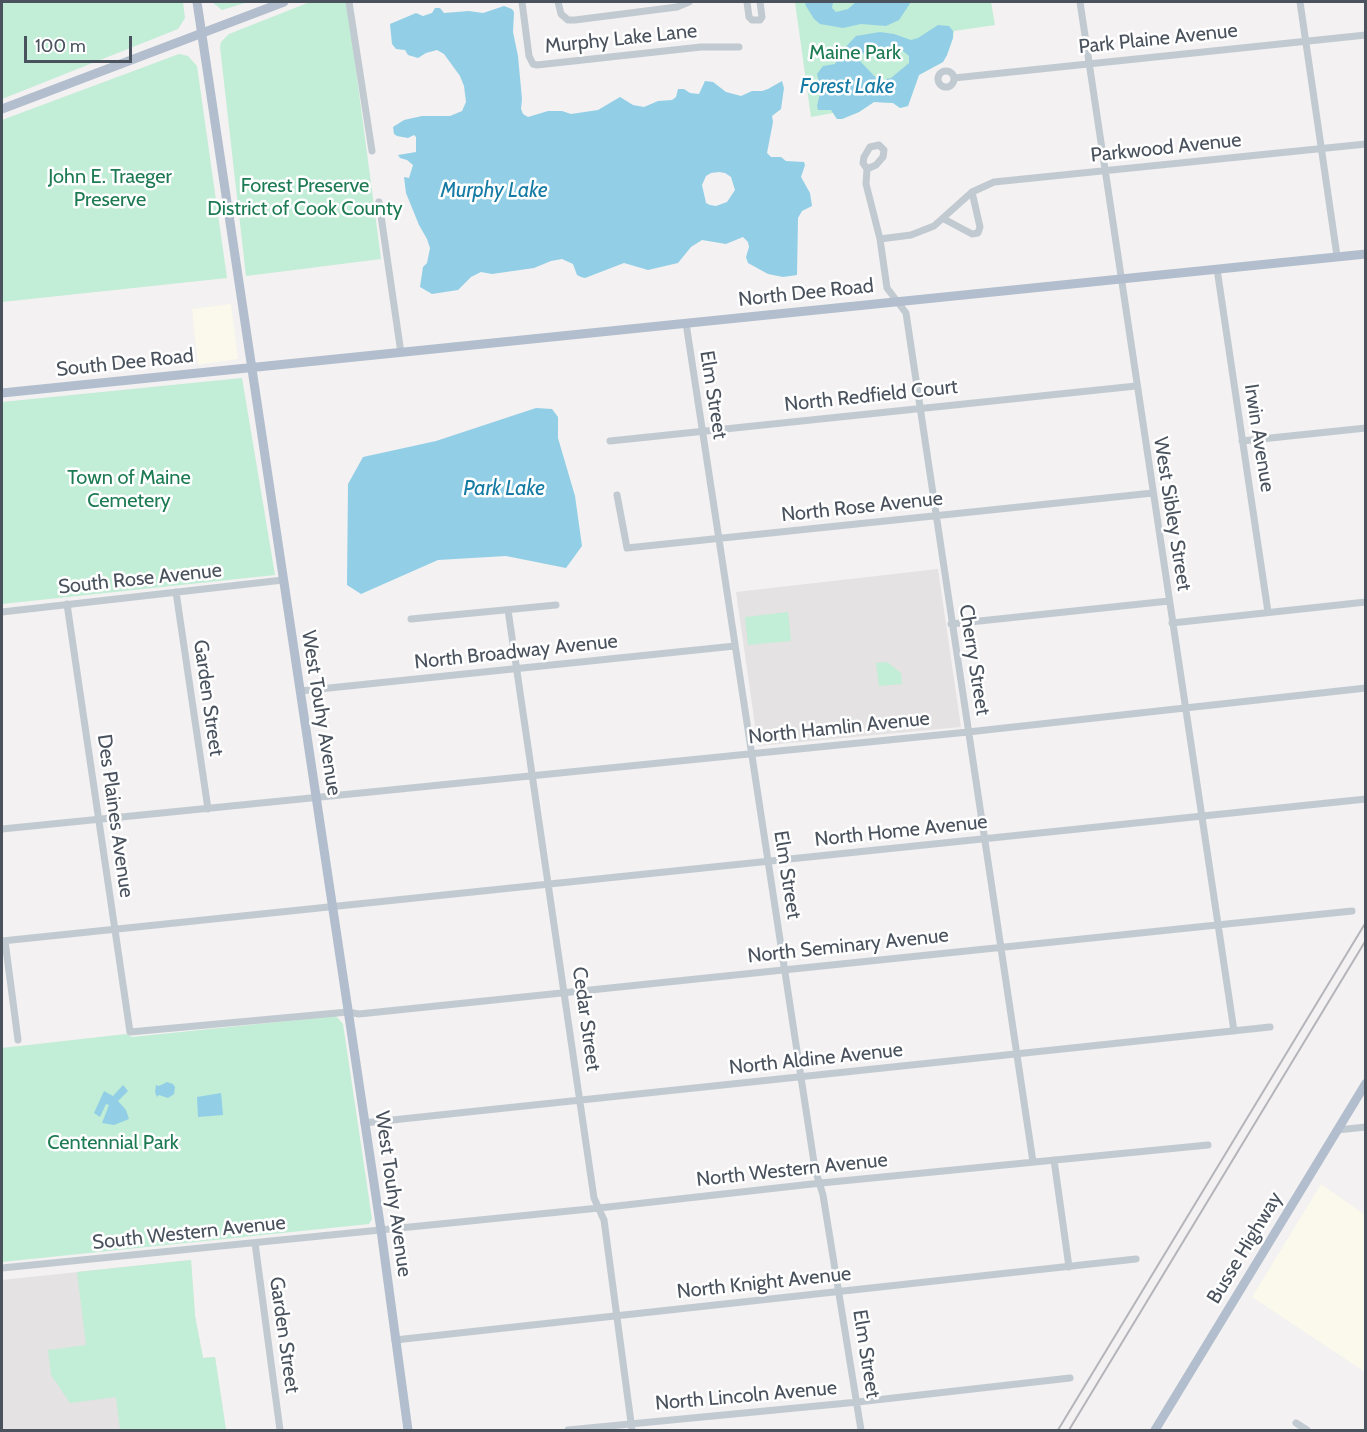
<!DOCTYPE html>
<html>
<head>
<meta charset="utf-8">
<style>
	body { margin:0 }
	#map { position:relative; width:1367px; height:1432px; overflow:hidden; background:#f3f1f1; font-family:Cabin,sans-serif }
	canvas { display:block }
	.frame { position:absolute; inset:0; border:3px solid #49525d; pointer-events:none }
	.scale { position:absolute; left:24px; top:36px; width:108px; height:27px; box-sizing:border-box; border:3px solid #49525d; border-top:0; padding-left:8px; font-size:18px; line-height:21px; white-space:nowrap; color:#49525d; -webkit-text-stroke:4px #fff; paint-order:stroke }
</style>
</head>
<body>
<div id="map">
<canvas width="1367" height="1432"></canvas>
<div class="frame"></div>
<div class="scale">100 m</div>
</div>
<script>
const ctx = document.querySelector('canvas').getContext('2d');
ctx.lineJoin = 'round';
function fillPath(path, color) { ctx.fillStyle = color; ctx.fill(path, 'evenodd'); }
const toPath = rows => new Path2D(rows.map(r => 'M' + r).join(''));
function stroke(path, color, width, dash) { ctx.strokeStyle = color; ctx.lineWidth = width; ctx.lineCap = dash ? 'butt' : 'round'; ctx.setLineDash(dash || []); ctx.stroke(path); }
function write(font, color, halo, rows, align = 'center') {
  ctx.font = font + ' Cabin,sans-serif'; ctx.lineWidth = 5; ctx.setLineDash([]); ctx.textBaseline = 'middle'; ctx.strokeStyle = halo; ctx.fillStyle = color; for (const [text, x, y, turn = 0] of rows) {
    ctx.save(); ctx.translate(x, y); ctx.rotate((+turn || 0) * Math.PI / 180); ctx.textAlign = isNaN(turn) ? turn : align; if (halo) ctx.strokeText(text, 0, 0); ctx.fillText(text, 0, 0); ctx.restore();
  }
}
const commercial = toPath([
	[231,304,238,359,198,365,192,309],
	[1321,1184,1365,1215,1365,1372,1252,1297]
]);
const education = toPath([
	[938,569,961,727,758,746,736,592],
	[191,1260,195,1316,203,1358,215,1357,226,1430,2,1430,2,1280]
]);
const green = toPath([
	[2,2,183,2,185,18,178,29,2,99],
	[212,2,248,2,222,10],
	[310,2,347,2,381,259,246,276,220,47,221,42,229,34],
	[795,2,991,2,995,25,954,31,953,38,947,55,943,62,919,75,908,106,900,108,893,103,874,102,859,112,842,119,837,119,833,113,811,117],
	[179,54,188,56,197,66,227,278,2,302,2,120],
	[242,378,275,575,2,604,2,402],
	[788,612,791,641,748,645,745,617],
	[887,662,901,673,902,684,879,686,876,663],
	[336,1016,343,1024,372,1219,369,1224,2,1262,2,1048,126,1034,132,1037],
	[191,1260,195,1316,203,1358,215,1357,226,1430,120,1430,116,1397,70,1403,51,1375,48,1350,86,1345,77,1272]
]);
const water = toPath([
	[805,2,833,2,832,8,836,12,848,9,856,2,911,2,899,20,886,26,861,24,843,28,820,24,814,19,806,6],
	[504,6,512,9,514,12,513,32,518,56,522,99,521,109,523,114,528,117,548,111,562,111,571,114,598,110,620,97,633,105,644,107,658,101,672,100,676,97,678,89,684,89,690,93,699,94,705,81,713,82,726,92,741,96,752,91,762,91,768,89,782,81,784,88,781,109,772,116,773,122,767,153,771,157,781,157,786,161,804,162,805,165,801,177,810,193,812,206,802,211,798,218,797,275,783,277,768,274,748,263,746,257,749,247,748,242,743,237,726,244,702,240,691,247,678,263,648,270,624,263,585,278,581,277,577,275,573,264,562,259,551,261,534,268,492,274,481,272,471,277,458,290,432,294,420,287,423,267,427,263,430,248,427,239,419,225,406,193,404,177,409,178,413,165,407,160,400,158,398,155,416,152,416,137,414,135,408,138,397,136,394,134,393,127,404,120,422,116,450,116,462,111,466,102,464,86,460,76,444,54,437,50,426,53,418,58,408,55,405,50,396,49,392,44,390,24,416,13,423,16,432,13,435,8,440,8,444,13,469,11,483,13],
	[719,172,725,173,731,177,735,190,727,202,716,206,710,205,706,203,702,185,706,176,711,173],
	[938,25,949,26,953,31,953,38,947,55,943,62,919,75,908,106,900,108,893,103,874,102,859,112,842,119,837,119,831,110,818,110,817,106,821,89,817,74,823,66,835,64,839,54,856,36,880,32,894,34,911,40,918,38],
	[877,47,895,52,903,51,909,56,909,63,891,78,879,81,859,60,860,55],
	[536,408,552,409,558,417,558,438,575,496,582,546,566,568,506,556,438,560,361,594,347,585,348,484,363,457,436,441],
	[167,1082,173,1084,175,1087,174,1094,168,1098,159,1095,157,1097,155,1092,156,1085,159,1086],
	[123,1085,128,1091,118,1101,126,1110,129,1119,114,1125,102,1123,109,1105,106,1104,100,1117,94,1113,104,1091,113,1096],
	[221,1093,223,1115,198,1117,197,1097]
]);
const minor = toPath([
	[349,2,372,151],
	[522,2,529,56,533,64,537,65,701,47,739,47],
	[558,2,561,14,568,20,575,20,677,7,689,2],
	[747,2,749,17,752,20,760,20,762,17,760,2],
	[1080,2,1234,1031],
	[1300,2,1337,256],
	'938 79a8 8 0 1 1 16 0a8 8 0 1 1-16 0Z',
	[954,78,1366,35],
	[867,169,876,165,883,157,884,150,879,145,870,147,864,157,863,163,867,169,866,184,880,239,887,288,906,313,1033,1162],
	[379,202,401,353],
	[944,219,972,234,978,233,980,227,972,192],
	[880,239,911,235,934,226,972,192,994,182,1366,144],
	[1217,269,1268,612],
	[686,323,815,1169,823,1195,861,1430],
	[610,441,1136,386],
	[1242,441,1366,428],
	[617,495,627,548,1153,493],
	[176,592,208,809],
	[67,604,130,1032,348,1012,359,1014,1352,911],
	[508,610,594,1198,604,1220,632,1430],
	[2,612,283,580],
	[411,619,556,605],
	[1172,623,1366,602],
	[951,624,1169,601],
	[300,691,735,646],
	[2,829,968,732,1366,688],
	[2,941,1366,799],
	[5,941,18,1040],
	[364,1123,1270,1027],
	[1337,1130,1366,1127],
	[1054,1160,1069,1267],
	[255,1243,280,1430],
	[2,1268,599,1208,821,1183,1208,1145],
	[395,1340,1136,1259],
	[1296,1423,1307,1430],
	[568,1430,858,1402,1070,1378]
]);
const major = toPath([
	[197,2,381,1230,408,1430],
	[2,109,284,2],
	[2,393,1366,254],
	[1155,1430,1366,1083]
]);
const rail = toPath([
	[1058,1430,1366,922],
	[1069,1430,1366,940]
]);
const streetNames = [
	["Murphy Lake Lane",621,39,-6],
	["Park Plaine Avenue",1158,39,-6],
	["Parkwood Avenue",1166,148,-6],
	["North Dee Road",806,293,-6],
	["South Dee Road",125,363,-6],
	["Elm Street",713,395,81],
	["North Redfield Court",871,396,-6],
	["Irwin Avenue",1259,438,81],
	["North Rose Avenue",862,507,-6],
	["West Sibley Street",1172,514,81],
	["South Rose Avenue",140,579,-6],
	["North Broadway Avenue",516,652,-6],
	["Cherry Street",974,660,81],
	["Garden Street",208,698,82],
	["West Touhy Avenue",321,713,81],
	["North Hamlin Avenue",839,728,-6],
	["Des Plaines Avenue",115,816,82],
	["North Home Avenue",901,831,-6],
	["Elm Street",787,875,81],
	["North Seminary Avenue",848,946,-6],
	["Cedar Street",586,1019,82],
	["North Aldine Avenue",816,1059,-6],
	["North Western Avenue",792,1170,-6],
	["West Touhy Avenue",393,1194,82],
	["South Western Avenue",189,1233,-6],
	["Busse Highway",1245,1248,-59],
	["North Knight Avenue",764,1283,-6],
	["Garden Street",284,1335,82],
	["Elm Street",866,1354,81],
	["North Lincoln Avenue",746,1396,-5]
];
const parkNames = [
	["Maine Park",855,53],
	["John E. Traeger",110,177],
	["Preserve",110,200],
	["Forest Preserve",305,186],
	["District of Cook County",305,209],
	["Town of Maine",129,478],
	["Cemetery",129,501],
	["Centennial Park",113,1143]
];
const waterNames = [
	["Forest Lake",847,87],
	["Murphy Lake",494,191],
	["Park Lake",504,489]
];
fillPath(commercial, '#fbf8ec');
fillPath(education, '#e4e2e2');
fillPath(green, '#c2edd6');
fillPath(water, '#92cfe7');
stroke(minor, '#c2cad1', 7);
stroke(major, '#b2becd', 9);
stroke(rail, '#b3b5ba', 2);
write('20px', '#49525d', '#fff', streetNames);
write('20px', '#1d7b53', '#fff', parkNames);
write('italic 21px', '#157ba4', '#fff', waterNames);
</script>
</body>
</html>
